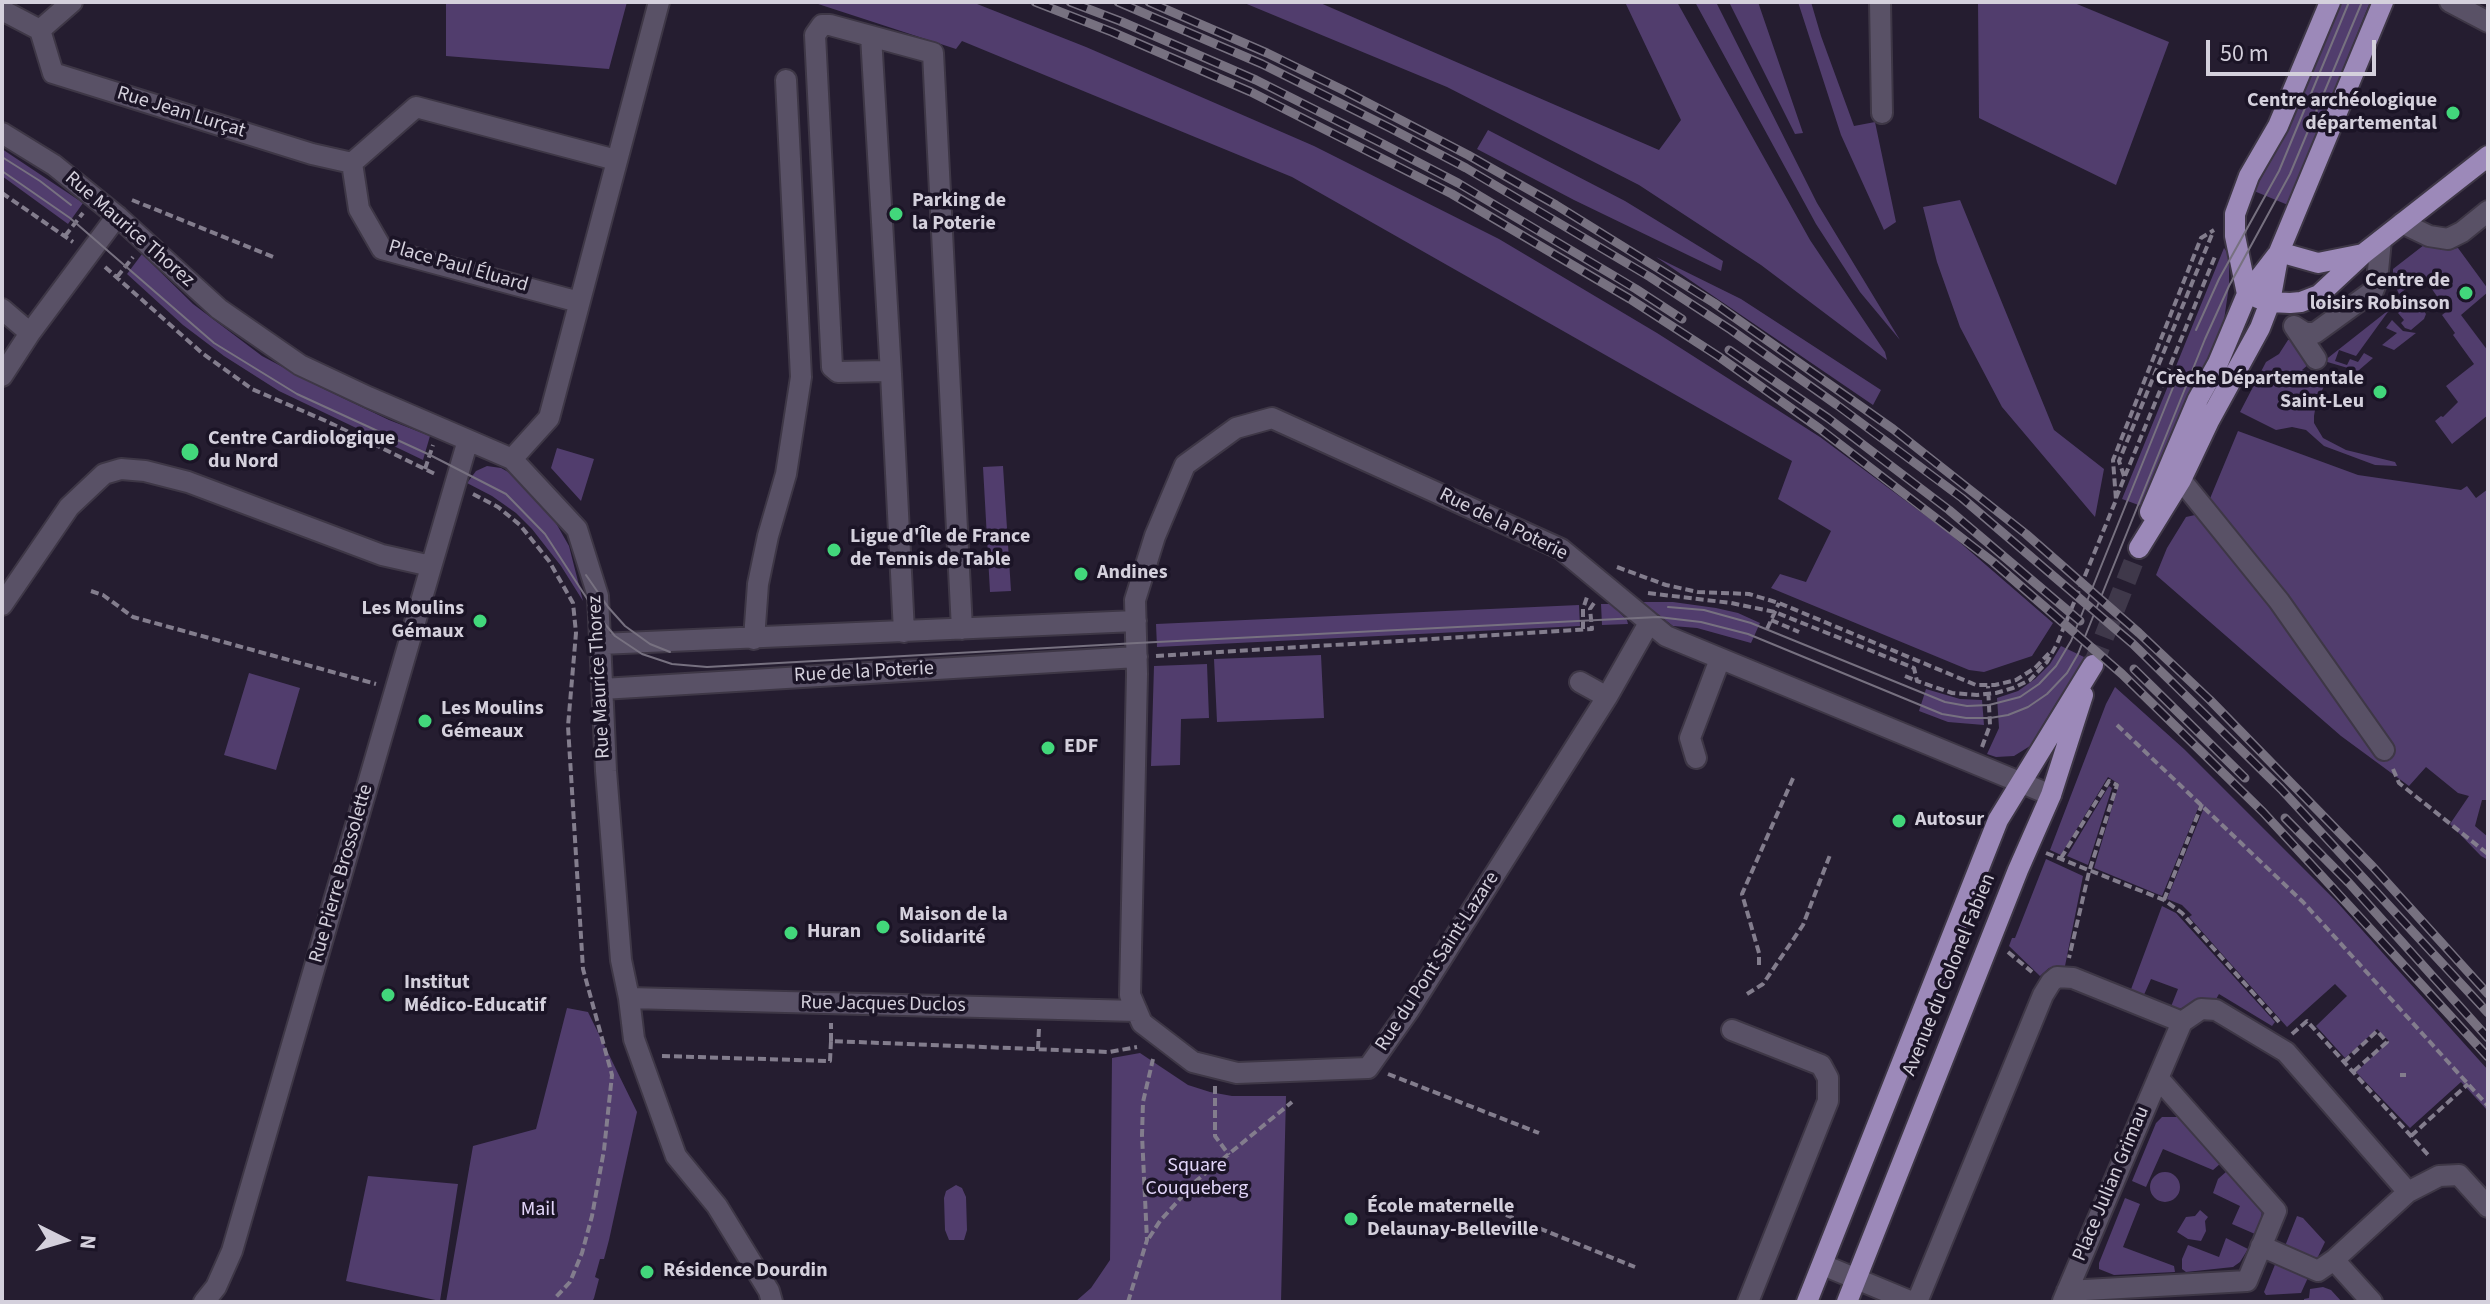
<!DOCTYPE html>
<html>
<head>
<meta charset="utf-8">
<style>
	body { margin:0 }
	#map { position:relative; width:2490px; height:1304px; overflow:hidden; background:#251d30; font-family:"Source Sans 3",sans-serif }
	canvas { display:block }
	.frame { position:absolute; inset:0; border:4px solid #d4d0dc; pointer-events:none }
	.north { position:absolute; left:24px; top:1200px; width:80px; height:80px; -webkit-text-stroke:6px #1b1426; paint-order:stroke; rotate:95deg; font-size:22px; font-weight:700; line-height:32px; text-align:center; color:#d4d0dc }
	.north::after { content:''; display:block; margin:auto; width:28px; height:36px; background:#d4d0dc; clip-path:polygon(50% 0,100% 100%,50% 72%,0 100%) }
	.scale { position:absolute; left:2206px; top:40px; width:170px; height:36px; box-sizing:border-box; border:4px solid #d4d0dc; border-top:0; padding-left:10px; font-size:24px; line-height:28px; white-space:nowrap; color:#d4d0dc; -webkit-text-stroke:6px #1b1426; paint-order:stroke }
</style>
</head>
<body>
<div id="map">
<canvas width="2490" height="1304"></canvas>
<div class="frame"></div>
<div class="north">N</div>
<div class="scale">50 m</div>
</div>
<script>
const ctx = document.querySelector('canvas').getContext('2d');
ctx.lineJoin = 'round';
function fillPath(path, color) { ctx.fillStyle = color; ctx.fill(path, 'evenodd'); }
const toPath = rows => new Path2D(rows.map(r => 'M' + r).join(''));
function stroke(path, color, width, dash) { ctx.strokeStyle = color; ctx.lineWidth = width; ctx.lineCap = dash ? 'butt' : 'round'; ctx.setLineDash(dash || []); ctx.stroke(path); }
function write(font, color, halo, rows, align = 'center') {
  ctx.font = font + ' "Source Sans 3",sans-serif'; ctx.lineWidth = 7; ctx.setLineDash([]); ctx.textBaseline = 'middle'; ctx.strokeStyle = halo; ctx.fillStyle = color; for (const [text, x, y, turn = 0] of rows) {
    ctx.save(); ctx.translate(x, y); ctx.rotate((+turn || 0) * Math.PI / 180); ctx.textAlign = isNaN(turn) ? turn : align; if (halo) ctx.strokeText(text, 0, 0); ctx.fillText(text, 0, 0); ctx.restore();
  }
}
const green = toPath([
	[446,2,627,2,609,69,446,56],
	[812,2,972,2,1086,47,1314,146,1499,239,1657,333,1820,437,1949,533,2053,623,2032,656,1984,672,1969,670,1771,588,1780,574,1806,582,1831,531,1778,499,1792,461,1292,177,962,41,956,49],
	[1242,2,1318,2,1659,150,1681,120,1625,2,1677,2,1810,240,1885,352,1887,360,1761,265,1639,185,1447,87],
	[1695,2,1716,2,1817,203,1900,340,1860,292,1816,224],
	[1729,2,1758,2,1803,133,1795,134],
	[1798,2,1811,2,1821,36,1854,126,1875,122,1896,222,1884,230,1841,135],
	[1978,2,2072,2,2169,42,2116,185,1979,118],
	[2340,2,2370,2,2288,205,2254,191,2282,141],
	[1488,130,1625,201,1723,261,1721,271,1574,200,1477,149],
	[2,149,83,203,68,224,2,176],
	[1960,200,2054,430,2104,469,2095,517,2002,407,1960,327,1937,262,1923,207],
	[2424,245,2444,250,2458,248,2488,289,2488,292,2461,315,2488,351,2488,415,2452,444,2435,421,2441,416,2443,417,2458,402,2446,386,2474,364,2453,335,2455,333,2442,315,2447,311,2423,276,2399,294,2393,281,2393,269],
	[2224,248,2227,252,2229,261,2229,286,2224,320,2144,507,2122,499],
	[142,254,193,304,262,356,324,389,389,420,430,436,423,460,279,391,224,356,183,325,127,274],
	[1656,257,1741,299,1881,390,1873,405],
	[2410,303,2415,308,2424,303,2422,308,2426,314,2424,319,2411,330,2405,328,2401,323,2404,320,2398,313],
	[2390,309,2356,356,2339,350,2335,361,2347,365,2350,359,2358,362,2364,353,2373,358,2358,371,2324,361],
	[2392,320,2403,331,2416,333,2394,350,2382,345,2397,333,2386,328],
	[2288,340,2291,340,2309,364,2302,370,2328,377,2316,404,2314,416,2314,423,2323,438,2346,450,2395,462,2397,466,2375,465,2324,446,2306,430,2292,427,2276,430,2240,412,2266,362,2279,354],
	[2238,431,2358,475,2461,490,2467,486,2476,498,2488,489,2488,800,2482,800,2475,826,2488,837,2488,860,2481,856,2450,824,2469,796,2458,793,2426,767,2409,786,2341,736,2156,575,2167,548,2186,517,2204,513],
	[557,448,594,459,581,501,551,468],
	[487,466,501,468,510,473,544,502,569,546,583,601,561,566,532,529,516,513,492,496,467,483,476,471],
	[1003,466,1011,591,990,592,983,467],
	[1642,602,1673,602,1716,608,1738,613,1760,623,1751,643,1697,628,1673,626],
	[1601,604,1611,604,1627,620,1628,624,1602,625],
	[1579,605,1580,626,1157,647,1156,624],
	[2061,646,2084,657,2076,678,2056,703,2030,746,2014,756,1996,757,1987,754,1999,728,1997,698,2018,691,2035,679,2050,664],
	[1321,655,1324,718,1217,722,1214,659],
	[1207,664,1209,718,1181,719,1180,765,1151,766,1154,666],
	[249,673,300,688,276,770,224,755],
	[2115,687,2184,749,2336,901,2488,1070,2488,1111,2461,1082,2410,1128,2356,1072,2389,1041,2377,1029,2345,1058,2316,1026,2347,996,2335,984,2287,1027,2189,917,2192,915,2182,905,2167,899,2203,810,2199,806,2162,896,2094,868,2119,784,2108,777,2061,855,2050,850,2106,704],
	[1926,689,1960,699,1982,700,1984,725,1948,722,1919,711],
	[2109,786,2112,788,2088,865,2067,856],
	[2046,859,2083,876,2065,966,2049,968,2040,976,2009,946,2012,938,2015,938],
	[2162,906,2176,913,2275,1022,2272,1026,2219,994,2215,1001,2177,1009,2170,1009,2178,989,2151,979,2143,997,2130,992],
	[567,1008,588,1012,637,1112,609,1240,604,1259,600,1259,595,1277,599,1279,594,1298,592,1302,446,1302,473,1146,536,1129],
	[1140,1053,1188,1085,1210,1092,1232,1096,1286,1096,1281,1302,1075,1302,1091,1288,1110,1260,1112,1058],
	[2162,1117,2179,1117,2221,1163,2213,1170,2163,1149,2146,1187,2132,1181,2156,1123],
	[2227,1171,2262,1210,2261,1221,2255,1234,2232,1224,2240,1206,2213,1193,2218,1179],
	'2150 1187a15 15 0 1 1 30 0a15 15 0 1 1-30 0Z',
	[368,1176,458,1184,440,1301,346,1281],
	[956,1185,962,1188,966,1197,967,1230,964,1240,949,1240,945,1230,944,1198,946,1191],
	[2125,1198,2140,1204,2123,1247,2174,1266,2175,1272,2114,1275,2099,1269,2099,1263],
	[2200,1210,2208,1217,2205,1221,2206,1231,2201,1241,2188,1239,2177,1232,2186,1217,2195,1216],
	[2297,1216,2303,1218,2325,1242,2314,1265,2285,1246],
	[2226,1238,2248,1249,2240,1262,2233,1267,2186,1272,2182,1269,2182,1259,2188,1245,2219,1257],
	[2276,1262,2311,1271,2301,1293,2266,1295,2264,1292],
	[2323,1287,2331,1290,2342,1302,2304,1302,2304,1299,2309,1298,2310,1289]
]);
const majorTunnel = toPath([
	[2093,665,2139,548]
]);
const path = toPath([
	[2,193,73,242],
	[132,200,276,258],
	[65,236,83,213],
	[105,267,202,353,252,389,326,421,437,475],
	[117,277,133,257],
	[425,469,433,445],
	[2124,476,2119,461,2213,232],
	[473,494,498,507,520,525,549,561,573,603,576,633,568,726,583,969,612,1075,604,1150,592,1216,582,1253,570,1282,556,1297,556,1302],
	[2116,498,2216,254],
	[1617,567,1666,585,1698,592,1749,594,1779,603,1976,685,1995,685,2016,680,2035,668,2051,651],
	[91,591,103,595,133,617,376,684],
	[1648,593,1731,603,1775,612,1914,668,1917,681,1952,693,1977,695,1996,693,2013,688,2030,680,2047,662,2057,644,2116,500,2113,460,2201,238,2214,230],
	[1771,620,1799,632],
	[1583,629,1583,609,1587,597],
	[1767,629,1779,603],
	[1156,656,1592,629,1590,609,1594,603],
	[1905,676,1917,681],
	[2117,725,2303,902,2488,1106],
	[1982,747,1990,725,1988,686],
	[2393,769,2399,783,2488,854],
	[2046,853,2164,900,2182,913,2279,1022],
	[2061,858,2109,781,2117,785,2089,872,2069,958],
	[2164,900,2202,804],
	[2008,952,2032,972],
	[1759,965,1759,953,1742,894,1794,776],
	[1747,994,1763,984,1803,925,1830,855],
	[2292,1034,2307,1021,2430,1157],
	[831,1041,831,1023],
	[1038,1049,1039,1028],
	[662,1056,830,1061,831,1041,1109,1052,1137,1047],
	[2344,1062,2377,1031,2387,1042,2353,1072],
	[1388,1074,1539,1133],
	[2400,1075,2406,1075],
	[1215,1086,1215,1136,1229,1155],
	[2411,1136,2468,1084],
	[1506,1215,1635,1267],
	[1149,1238,1160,1221,1196,1181,1292,1102],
	[1128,1302,1147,1240,1142,1135,1143,1102,1153,1059]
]);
const minor = toPath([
	[1880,2,1882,113],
	[2450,2,2488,22],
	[2,10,40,30,53,73,312,154,352,163],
	[40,30,72,2],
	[871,36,891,374],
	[2,133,54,165,117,216,219,309,300,365,368,397,512,459,577,529,598,596,606,771,621,960,629,998,634,1039,676,1156,717,1206,769,1291,772,1302],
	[2402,223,2429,236,2448,239,2462,232,2488,211],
	[579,302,382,249,359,209,352,163,416,107,616,160],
	[2,309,30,333],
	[2294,326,2305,333,2315,333,2373,291,2377,281,2381,240],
	[2294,326,2316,359],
	[2,376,30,333,117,216],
	[512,459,549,418,659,2],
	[2181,480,2279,601,2384,750],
	[2,605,69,507,104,474,121,469,145,471,188,482,382,555,431,566],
	[1649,623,1607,697,1409,1010,1368,1068,1237,1073,1193,1062,1142,1023,1130,995,1137,674,1135,600,1155,536,1185,465,1236,428,1272,418,1561,549,1666,636,2051,795],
	[904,632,891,374,886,371,838,372,832,367,815,35,822,25,830,25,933,53,962,629],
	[754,639,758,584,768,536,786,474,801,377,786,80],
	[600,644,1136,621],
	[1580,682,1607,697],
	[602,689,1137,657],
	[1696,758,1690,738,1720,659],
	[629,998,1137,1011],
	[2182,1022,2201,1009,2216,1010,2286,1052,2408,1192],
	[1732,1030,1821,1065,1828,1078,1828,1101,1748,1302],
	[2261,1246,2318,1271,2334,1260,2408,1192,2439,1176,2459,1175,2488,1207],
	[2334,1260,2372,1302],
	[1823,1265,1912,1302],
	[2067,1291,2247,1281,2276,1211,2158,1078],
	[2063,1301,2182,1022],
	[204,1302,216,1287,232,1251,468,440],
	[1917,1302,2043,995,2051,982,2057,977,2073,978,2182,1022]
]);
const major = toPath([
	[2279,252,2318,263,2363,254],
	[2247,294,2235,236,2235,214,2249,176,2278,126,2330,2],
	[2258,298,2270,302,2290,303,2301,302,2319,295,2363,254,2488,156],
	[2150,512,2198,399,2218,363,2247,294,2277,255],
	[2139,548,2181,480,2209,421,2260,328,2270,302,2279,252,2383,2],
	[1807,1302,1998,820,2093,665],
	[1847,1302,2018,870,2051,795,2083,695]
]);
const tram = toPath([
	[2,157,40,181,71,205],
	[2,171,70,218,214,343,297,394,430,455,506,494,545,534,599,617,615,636,642,654,672,664,707,667,1137,643,1658,617,1701,622,1748,634,1942,714,1966,718,1990,718,2008,715,2028,707,2047,694,2067,673,2078,654,2205,339,2229,286,2290,174,2362,2],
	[2196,330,2219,279,2279,171,2349,2],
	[586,575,608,607,625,626,650,644,670,652],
	[1668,607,1704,610,1751,623,1945,702,1967,706,1989,705,2020,697,2039,684,2056,666,2071,641,2180,370]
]);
const rail = toPath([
	[1035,2,1112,32,1251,92,1452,194,1630,299,1718,356,1820,429,1993,562,2122,674,2263,812,2488,1057],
	[1070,2,1120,21,1256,80,1383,144,1458,183,1636,289,1682,319],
	[1118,2,1262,64,1390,128,1466,168,1650,277,1731,330,1837,405,1962,498,2133,644,2281,789,2488,1013],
	[1149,2,1267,53,1343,90,1468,155,1556,205,1714,303,1893,429,2026,534,2139,633,2210,700,2373,867,2488,994],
	[1729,350,1828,418,1949,510,2080,621],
	[2134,669,2245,778],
	[2285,818,2349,883,2488,1038]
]);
const markers = [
	[2453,113,8,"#42d77b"],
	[896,214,8,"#42d77b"],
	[2466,293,8,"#42d77b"],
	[2380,392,8,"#42d77b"],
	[190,452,10,"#42d77b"],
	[834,550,8,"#42d77b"],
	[1081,574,8,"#42d77b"],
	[480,621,8,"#42d77b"],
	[425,721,8,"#42d77b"],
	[1048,748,8,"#42d77b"],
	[1899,821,8,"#42d77b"],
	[883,927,8,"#42d77b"],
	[791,933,8,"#42d77b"],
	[388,995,8,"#42d77b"],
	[1351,1219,8,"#42d77b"],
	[647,1272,8,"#42d77b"]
];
const poiNames = [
	["Centre archéologique",2437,102,"right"],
	["départemental",2437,125,"right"],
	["Parking de",912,202],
	["la Poterie",912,225],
	["Centre de",2450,282,"right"],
	["loisirs Robinson",2450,305,"right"],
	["Crèche Départementale",2364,380,"right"],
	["Saint-Leu",2364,403,"right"],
	["Centre Cardiologique",208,440],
	["du Nord",208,463],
	["Ligue d'Île de France",850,538],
	["de Tennis de Table",850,561],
	["Andines",1097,574],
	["Les Moulins",464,610,"right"],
	["Gémaux",464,633,"right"],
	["Les Moulins",441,710],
	["Gémeaux",441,733],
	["EDF",1064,748],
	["Autosur",1915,821],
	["Maison de la",899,916],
	["Solidarité",899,939],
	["Huran",807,933],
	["Institut",404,984],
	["Médico-Educatif",404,1007],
	["École maternelle",1367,1208],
	["Delaunay-Belleville",1367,1231],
	["Résidence Dourdin",663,1272]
];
const streetNames = [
	["Rue Jean Lurçat",181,113,17],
	["Rue Maurice Thorez",129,230,41],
	["Place Paul Éluard",458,267,16],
	["Rue de la Poterie",1503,525,26],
	["Rue de la Poterie",864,673,-3],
	["Rue Maurice Thorez",600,677,-93],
	["Rue Pierre Brossolette",342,874,-74],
	["Rue du Pont Saint-Lazare",1438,962,-57],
	["Avenue du Colonel Fabien",1950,975,-68],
	["Rue Jacques Duclos",883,1005,1],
	["Place Julian Grimau",2112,1184,-67]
];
const parkNames = [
	["Square",1197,1167],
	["Couqueberg",1197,1190],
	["Mail",538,1211]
];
fillPath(green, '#513d6d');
stroke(majorTunnel, '#3f384a', 20, [20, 10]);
stroke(minor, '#3e3746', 24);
stroke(major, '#3e3746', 24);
stroke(path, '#837d8d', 4, [8, 4]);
stroke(minor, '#595166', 20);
stroke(major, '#9c89b9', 20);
stroke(tram, '#777180', 2);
stroke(rail, '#777180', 9);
stroke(rail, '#1b1426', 6, [18]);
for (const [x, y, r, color] of markers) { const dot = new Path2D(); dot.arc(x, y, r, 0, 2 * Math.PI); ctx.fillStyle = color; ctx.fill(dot); stroke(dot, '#1b1426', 3); }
write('bold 20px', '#d4d0dc', '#1b1426', poiNames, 'left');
write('20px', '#d4d0dc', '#1b1426', streetNames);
write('20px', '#e3d6fa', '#1b1426', parkNames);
</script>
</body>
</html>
